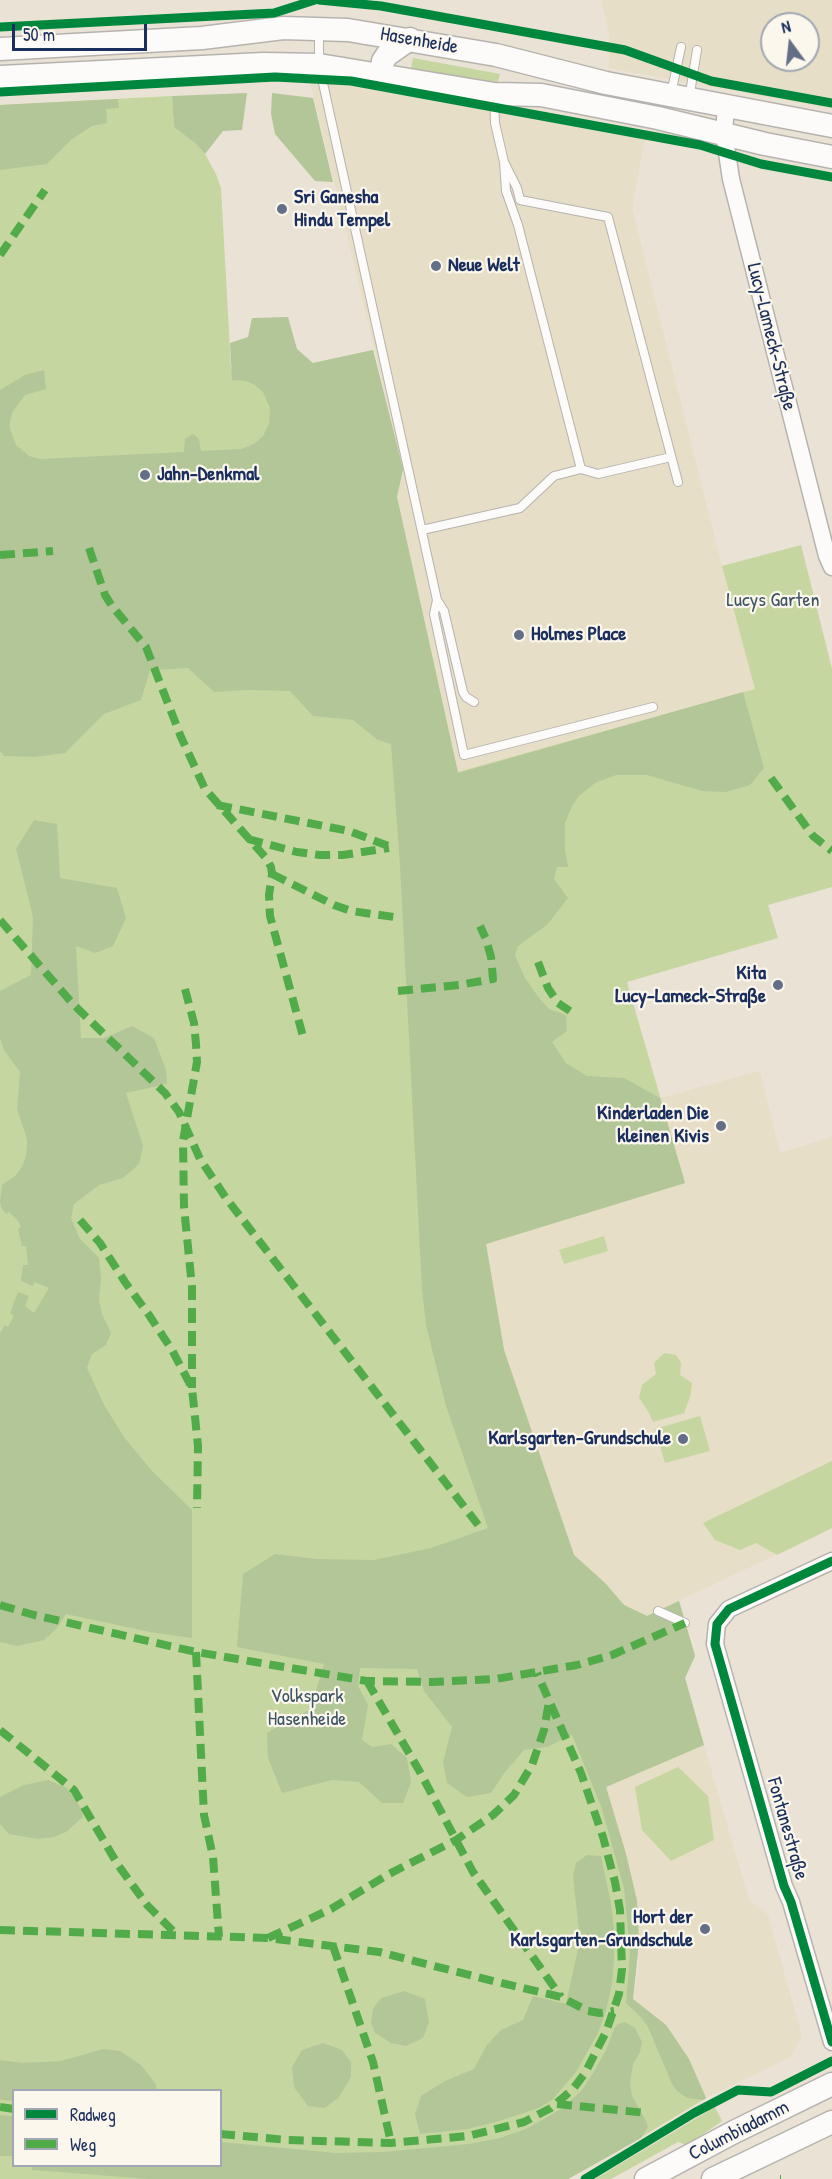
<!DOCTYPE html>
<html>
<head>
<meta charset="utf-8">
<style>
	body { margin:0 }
	#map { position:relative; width:832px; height:2179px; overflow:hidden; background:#eae2d4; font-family:"Patrick Hand",sans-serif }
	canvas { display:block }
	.legend { position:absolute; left:12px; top:2089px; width:210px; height:78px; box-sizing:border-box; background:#fbf7ec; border:2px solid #a1a7b3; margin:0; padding:8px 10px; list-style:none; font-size:18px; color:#1b2f5e }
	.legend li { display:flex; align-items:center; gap:12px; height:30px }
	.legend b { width:30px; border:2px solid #a1a7b3 }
	.north { position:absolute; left:760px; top:12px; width:60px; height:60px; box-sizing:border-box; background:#fbf7ec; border:2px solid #a1a7b3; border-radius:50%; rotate:345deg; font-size:16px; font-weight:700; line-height:24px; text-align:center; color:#1b2f5e }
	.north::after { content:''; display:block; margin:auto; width:21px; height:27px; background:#636e87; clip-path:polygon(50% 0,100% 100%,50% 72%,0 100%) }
	.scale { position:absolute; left:12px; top:24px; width:135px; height:27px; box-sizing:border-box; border:3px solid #1b2f5e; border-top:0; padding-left:8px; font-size:18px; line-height:21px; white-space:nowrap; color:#1b2f5e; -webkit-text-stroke:4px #fbf7ec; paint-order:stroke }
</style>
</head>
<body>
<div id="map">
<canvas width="832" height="2179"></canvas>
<ul class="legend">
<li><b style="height:8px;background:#00873e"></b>Radweg</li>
<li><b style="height:8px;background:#52ab49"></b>Weg</li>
</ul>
<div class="north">N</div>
<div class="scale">50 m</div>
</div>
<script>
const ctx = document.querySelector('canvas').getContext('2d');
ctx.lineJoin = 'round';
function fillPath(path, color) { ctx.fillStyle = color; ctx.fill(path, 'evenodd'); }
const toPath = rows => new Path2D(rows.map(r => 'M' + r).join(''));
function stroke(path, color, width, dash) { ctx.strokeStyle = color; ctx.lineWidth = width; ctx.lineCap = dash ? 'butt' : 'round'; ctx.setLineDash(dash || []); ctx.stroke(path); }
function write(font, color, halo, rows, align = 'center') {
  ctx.font = font + ' "Patrick Hand",sans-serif'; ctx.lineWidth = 4.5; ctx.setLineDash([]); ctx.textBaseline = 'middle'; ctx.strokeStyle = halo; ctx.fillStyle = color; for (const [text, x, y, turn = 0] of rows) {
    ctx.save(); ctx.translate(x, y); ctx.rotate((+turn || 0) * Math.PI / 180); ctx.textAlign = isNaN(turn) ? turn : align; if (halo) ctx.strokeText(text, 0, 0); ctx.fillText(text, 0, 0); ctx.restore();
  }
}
const built = toPath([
	[601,0,832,0,832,109,609,68,609,33],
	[772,24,808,24,808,60,772,60],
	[310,81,380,88,645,138,632,208,722,566,756,689,458,773,397,497,403,469],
	[760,1071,780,1153,832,1137,832,1528,647,1616,624,1605,605,1583,574,1555,504,1350,486,1244,684,1183,660,1098],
	[704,1745,749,1900,768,1915,802,2036,790,2057,706,2098,689,2059,666,2025,633,1999,638,1973,639,1943,626,1854,606,1787]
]);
const green = toPath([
	[413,58,500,74,498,82,479,81,411,68],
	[172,96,174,127,197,145,205,154,216,174,221,188,231,368,268,373,373,350,403,469,397,497,458,772,755,689,722,566,801,545,832,669,832,887,768,905,778,938,627,982,685,1183,486,1244,504,1350,574,1555,605,1583,624,1605,647,1616,679,1601,695,1656,685,1678,704,1745,606,1787,626,1854,637,1901,639,1942,633,1999,666,2025,689,2059,706,2098,615,2153,568,2179,0,2179,0,105],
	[14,2090,220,2090,220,2166,14,2166],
	[604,1236,608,1251,564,1264,559,1250],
	[664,1353,676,1355,681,1363,680,1375,692,1383,690,1397,684,1413,653,1422,648,1411,639,1398,642,1385,656,1374,654,1363],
	[700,1416,710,1451,665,1463,655,1429],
	[832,1461,832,1528,777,1555,756,1543,740,1550,715,1540,703,1523],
	[678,1767,708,1796,714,1840,671,1861,642,1830,635,1787],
	[715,2107,722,2121,692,2142,687,2145,678,2142,611,2179,595,2179]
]);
const forest = toPath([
	[247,93,242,130,223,131,205,154,197,145,174,127,172,96],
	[272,93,313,98,333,182,315,181,275,134,271,114],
	[118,99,119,108,106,109,107,123,92,126,72,139,47,164,0,170,0,105],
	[288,317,297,349,313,363,373,350,403,469,397,497,458,773,743,692,764,768,750,785,726,792,702,791,647,775,616,775,595,783,579,796,572,806,565,823,565,850,568,867,557,867,554,879,568,898,547,925,518,946,515,955,525,978,539,998,549,1009,566,1015,567,1031,552,1042,566,1063,587,1076,624,1078,660,1098,685,1183,486,1244,504,1350,574,1555,605,1583,624,1605,647,1616,679,1601,695,1656,685,1678,704,1745,606,1787,626,1854,637,1901,639,1942,633,1999,666,2025,689,2059,706,2098,703,2100,687,2098,677,2091,672,2084,648,2027,641,2017,626,2003,630,1953,624,1888,601,1806,572,1735,547,1747,524,1750,505,1772,491,1793,467,1797,447,1783,443,1762,452,1727,424,1691,417,1669,360,1668,358,1686,368,1705,362,1740,372,1747,391,1744,407,1758,411,1782,403,1803,382,1803,359,1782,332,1780,282,1793,268,1758,267,1733,288,1719,310,1710,324,1664,237,1647,243,1574,275,1554,316,1559,374,1560,431,1548,488,1528,446,1406,426,1325,422,1289,400,865,391,744,378,740,353,720,313,716,290,691,248,690,214,692,188,668,150,670,141,700,104,714,65,753,35,757,4,756,0,751,0,390,25,375,44,370,46,389,25,395,13,411,10,420,10,429,16,445,29,456,40,459,184,452,185,439,193,434,199,439,201,451,241,449,254,444,263,436,269,424,270,408,263,392,255,385,246,381,232,380,230,343,248,337,252,318],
	[34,820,57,824,60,878,117,888,126,918,113,946,95,953,76,946,81,1038,104,1038,132,1026,154,1038,166,1070,167,1084,126,1093,143,1146,139,1164,123,1178,99,1185,74,1204,71,1218,80,1239,99,1258,101,1278,99,1300,102,1314,111,1333,106,1345,92,1354,87,1368,104,1405,124,1437,152,1471,192,1510,192,1638,150,1632,66,1614,56,1629,44,1640,17,1646,0,1642,0,1333,5,1325,8,1327,14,1316,10,1313,18,1292,29,1296,25,1306,34,1313,49,1288,35,1282,33,1286,21,1281,23,1265,28,1265,26,1246,22,1246,18,1229,21,1227,18,1221,9,1212,6,1214,2,1209,0,1202,2,1185,15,1176,22,1167,26,1156,27,1146,27,1139,17,1109,20,1072,4,1050,0,1038,0,991,31,975,33,917,16,849],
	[48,1780,67,1788,82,1810,83,1817,66,1832,54,1837,37,1839,9,1834,0,1824,0,1797,24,1785],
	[587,1855,601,1856,611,1904,614,1929,614,1960,612,1984,606,2011,598,2033,576,2072,552,2100,539,2108,496,2122,468,2129,420,2134,415,2114,421,2096,445,2081,474,2069,487,2045,501,2030,523,2020,533,1996,566,2004,580,1940,573,1876,576,1863],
	[404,1991,425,1999,429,2022,423,2038,406,2046,391,2043,375,2033,371,2023,373,2009,381,1998],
	[625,2022,635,2028,642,2042,640,2052,633,2064,630,2084,632,2096,646,2121,648,2127,641,2138,568,2179,149,2179,32,2170,32,2166,220,2166,221,2142,335,2153,383,2152,469,2144,500,2138,526,2129,563,2108,582,2090,593,2073,606,2050,615,2027,618,2024],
	[323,2043,342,2050,351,2062,351,2077,339,2097,325,2108,308,2106,294,2087,292,2067,302,2050],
	[103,2049,120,2051,141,2065,155,2083,157,2090,14,2090,13,2101,0,2100,0,2060,22,2063,61,2061],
	[0,2115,13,2116,13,2156,0,2156]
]);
const service = toPath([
	[319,31,319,65,437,600,434,614,464,755,653,707],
	[494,94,495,123,504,162,506,191,518,225,581,469],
	[671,94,681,47],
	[689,99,697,50],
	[504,162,517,188,520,200,608,217,678,482],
	[422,530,520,508,554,476,581,469,598,474,671,457],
	[437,600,444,611,463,692,466,697,474,702],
	[658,1611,685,1623]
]);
const minor = toPath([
	[726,106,724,133,731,179,827,556,832,567],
	[832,1561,729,1609,717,1624,715,1644,784,1886,791,1902,832,2042]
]);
const secondary = toPath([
	[0,49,202,38,283,28,348,30,496,55,606,83,832,126],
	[381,74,383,61,387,55,410,39],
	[0,77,263,64,319,65,494,94,541,95,658,118,765,144,832,157],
	[646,2179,734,2132,832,2084],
	[713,2179,832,2122]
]);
const quiet = toPath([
	[0,255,45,190],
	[89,548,105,595,112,606,146,647,181,737,205,789,266,858,271,867,272,874,269,895,270,916,304,1040],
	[0,555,53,551],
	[771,778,813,836,832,851],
	[217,805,349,831,391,847],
	[248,839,297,852,320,855,343,855,389,848],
	[272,874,334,905,351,911,394,917],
	[0,920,73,1004,165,1093,179,1112,200,1159,226,1198,479,1526],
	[538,962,548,988,558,1003,570,1011],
	[185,989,194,1023,196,1044,197,1062,183,1141,184,1207,192,1287,192,1388],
	[398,991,459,985,493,979,491,957,486,939,480,926],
	[80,1220,100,1243,125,1282,149,1315,172,1350,192,1388,198,1446,197,1508],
	[0,1605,34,1615,196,1652,367,1681,432,1682,496,1679,577,1665,612,1655,685,1623],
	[196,1652,204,1815,213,1857,219,1937],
	[367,1681,420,1772,473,1872,561,1997],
	[0,1730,74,1790,118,1865,147,1905,178,1936],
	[0,1930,268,1938,379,1952,497,1982,561,1997,588,2011,600,2013,614,2011],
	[268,1938,331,1909,389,1874,456,1840,493,1815,514,1795,532,1765,544,1730,549,1702],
	[333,1946,373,2062,391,2143],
	[557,2104,647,2113],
	[0,2107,14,2109],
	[220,2134,288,2140,391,2143,468,2136,524,2122,551,2108,573,2089,585,2073,606,2032,619,1994,622,1969,620,1910,615,1882,603,1837,581,1773,537,1673],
	[780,2179,781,2179]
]);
const cycleway = toPath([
	[319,0,381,6,625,50,711,81,832,103],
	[0,27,274,13,315,0],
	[0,92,275,77,351,81,700,145,761,164,832,177],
	[832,1561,729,1609,717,1624,715,1644,784,1886,791,1902,832,2042],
	[585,2179,694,2113,738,2090,771,2092,832,2061]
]);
const markers = [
	[282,209,6,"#636e87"],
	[436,266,6,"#636e87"],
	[145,475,6,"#636e87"],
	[519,635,6,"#636e87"],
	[778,985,6,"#636e87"],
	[721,1126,6,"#636e87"],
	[683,1439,6,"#636e87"],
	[705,1929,6,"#636e87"]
];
const streetNames = [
	["Hasenheide",419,41,10],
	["Lucy-Lameck-Straße",771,337,76],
	["Fontanestraße",787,1829,74],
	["Columbiadamm",739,2131,-27]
];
const poiNames = [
	["Sri Ganesha",294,198],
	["Hindu Tempel",294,221],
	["Neue Welt",448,266],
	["Jahn-Denkmal",157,475],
	["Holmes Place",531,635],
	["Kita",766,974,"right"],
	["Lucy-Lameck-Straße",766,997,"right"],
	["Kinderladen Die",709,1114,"right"],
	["kleinen Kivis",709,1137,"right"],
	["Karlsgarten-Grundschule",671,1439,"right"],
	["Hort der",693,1918,"right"],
	["Karlsgarten-Grundschule",693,1941,"right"]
];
const parkNames = [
	["Lucys Garten",773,601],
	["Volkspark",307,1697],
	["Hasenheide",307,1720]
];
fillPath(built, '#e6dec6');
fillPath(green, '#c6d6a0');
fillPath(forest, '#b3c698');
stroke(service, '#b6b3af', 10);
stroke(minor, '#b6b3af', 19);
stroke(secondary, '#b6b3af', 25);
stroke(service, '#fcfbf9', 8);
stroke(minor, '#fcfbf9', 16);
stroke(secondary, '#fcfbf9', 22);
stroke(quiet, '#52ab49', 8, [15, 8]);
stroke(cycleway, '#00873e', 9);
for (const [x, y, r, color] of markers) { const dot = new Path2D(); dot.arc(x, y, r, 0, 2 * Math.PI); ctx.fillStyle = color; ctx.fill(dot); stroke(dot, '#fbf7ec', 2); }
write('20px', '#1b2f5e', '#fbf7ec', streetNames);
write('bold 20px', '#1b2f5e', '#fbf7ec', poiNames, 'left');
write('20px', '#3e5664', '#fbf7ec', parkNames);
</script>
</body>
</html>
